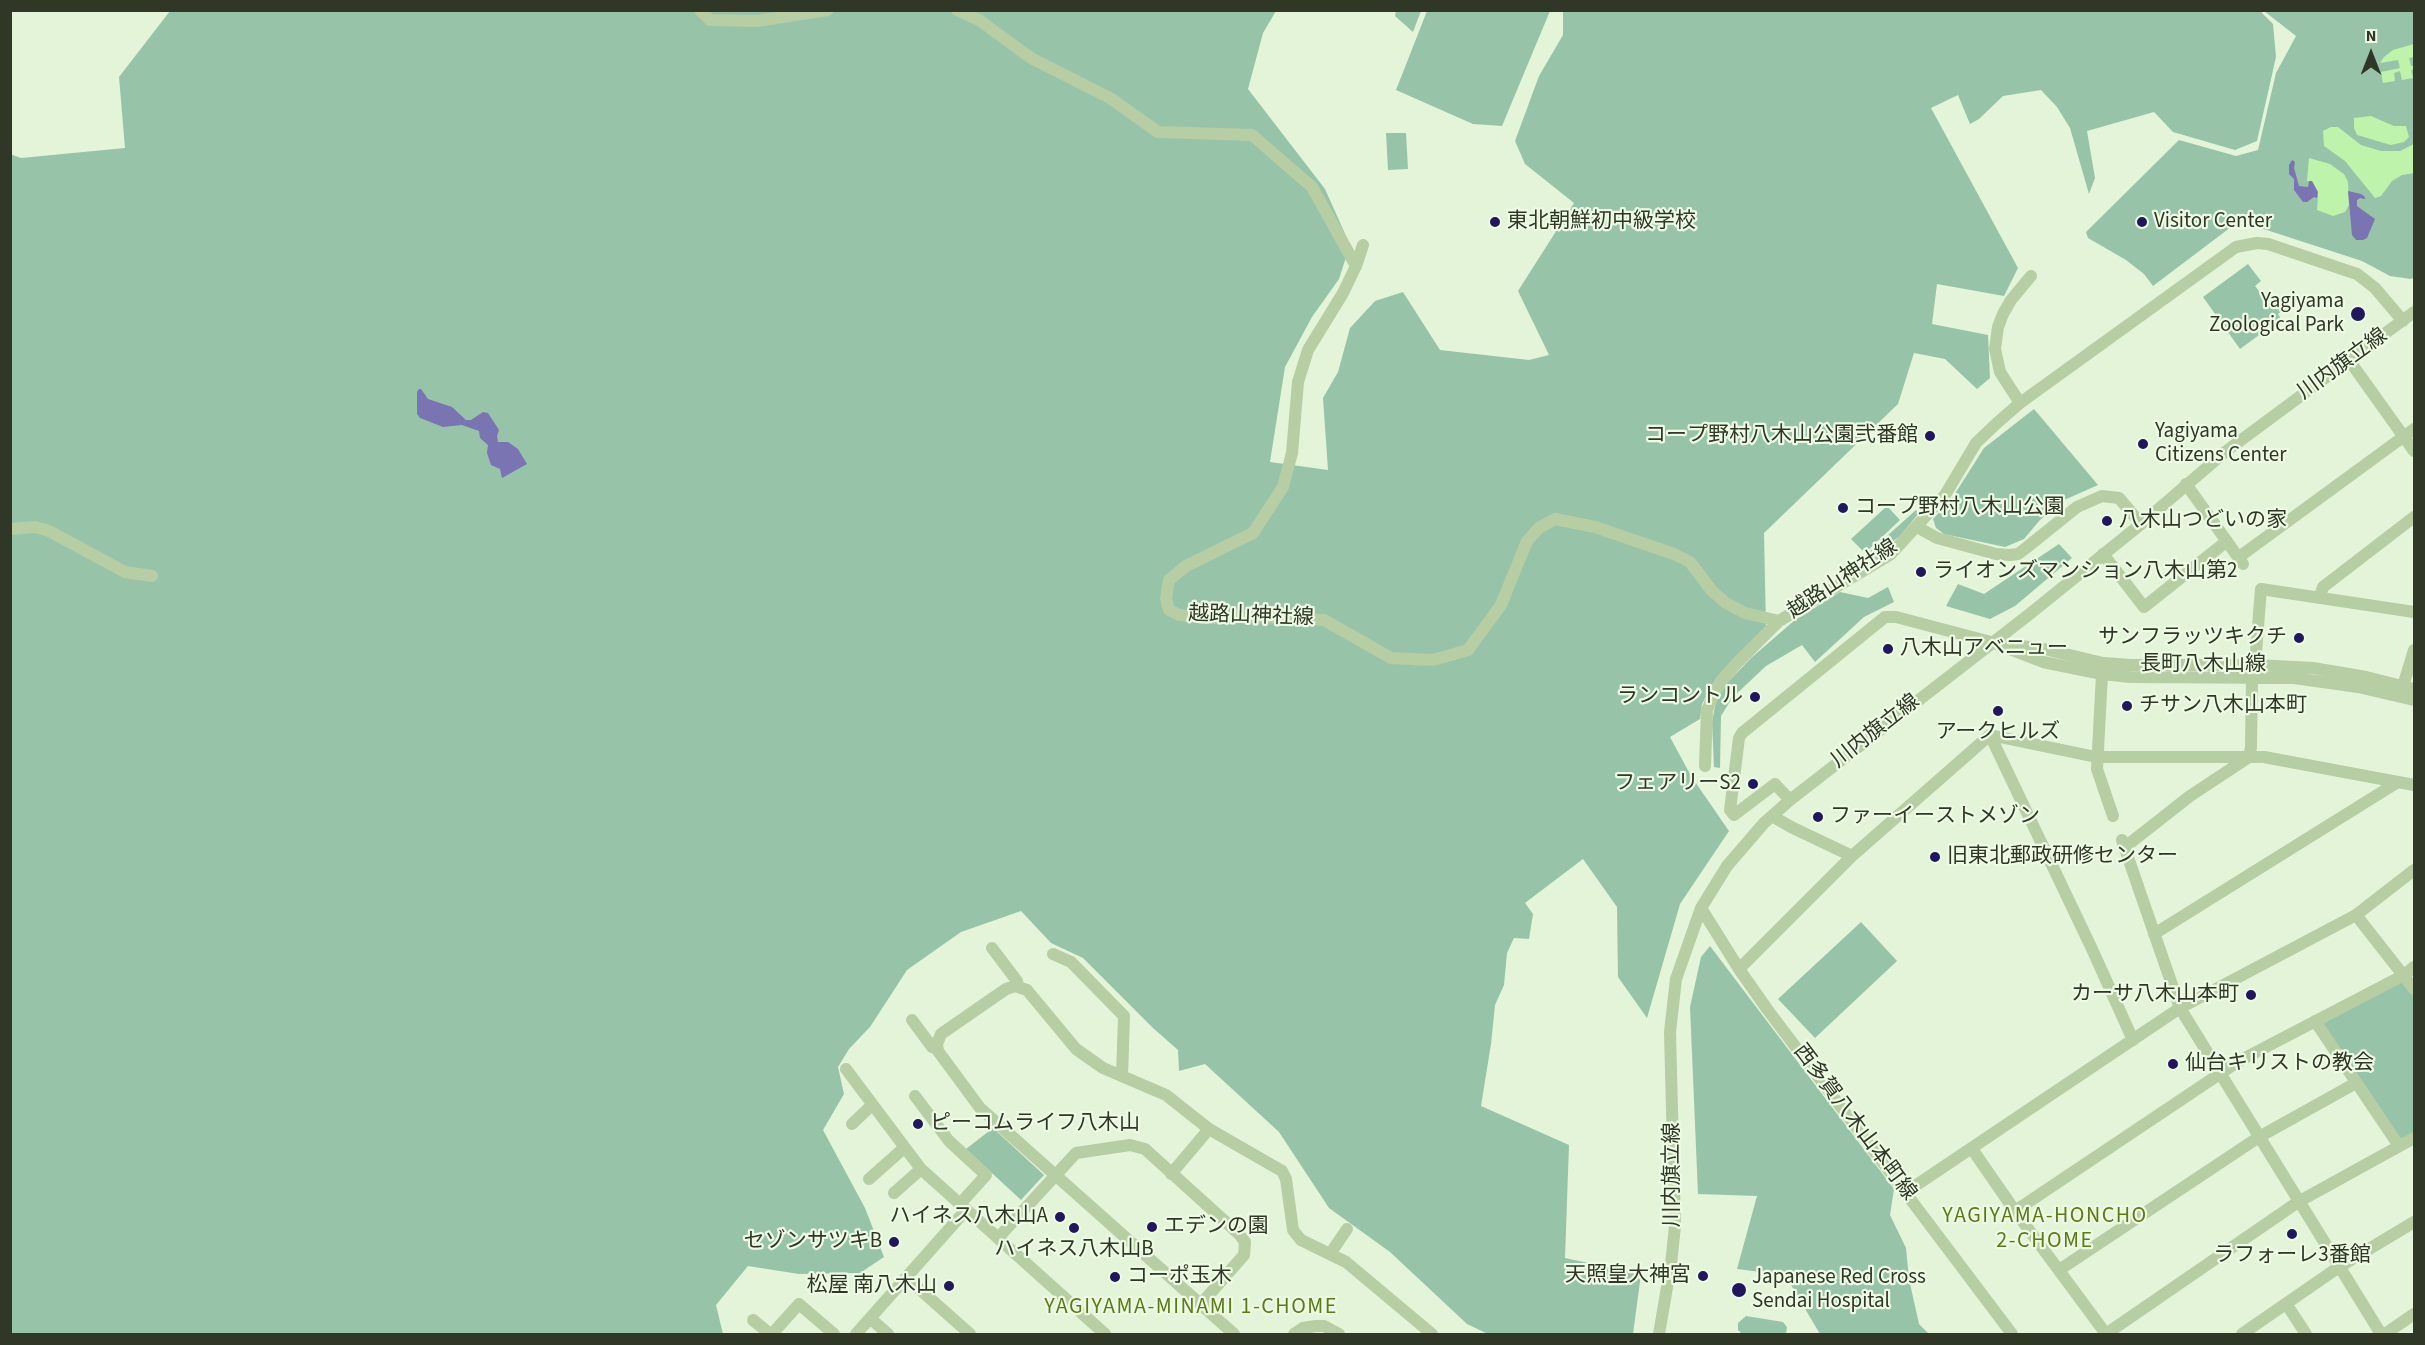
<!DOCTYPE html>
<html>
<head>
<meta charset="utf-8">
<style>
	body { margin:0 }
	#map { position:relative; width:2425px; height:1345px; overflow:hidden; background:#e3f4d8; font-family:"Source Sans 3",sans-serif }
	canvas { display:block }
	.frame { position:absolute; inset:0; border:12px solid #303726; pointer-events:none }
	.north { position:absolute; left:2341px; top:24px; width:60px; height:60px; -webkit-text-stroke:4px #edfbe5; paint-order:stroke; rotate:0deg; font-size:16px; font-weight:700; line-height:24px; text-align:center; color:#303726 }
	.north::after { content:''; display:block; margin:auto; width:21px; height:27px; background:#303726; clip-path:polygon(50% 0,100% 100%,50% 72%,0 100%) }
</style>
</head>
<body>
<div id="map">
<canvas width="2425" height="1345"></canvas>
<div class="frame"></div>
<div class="north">N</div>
</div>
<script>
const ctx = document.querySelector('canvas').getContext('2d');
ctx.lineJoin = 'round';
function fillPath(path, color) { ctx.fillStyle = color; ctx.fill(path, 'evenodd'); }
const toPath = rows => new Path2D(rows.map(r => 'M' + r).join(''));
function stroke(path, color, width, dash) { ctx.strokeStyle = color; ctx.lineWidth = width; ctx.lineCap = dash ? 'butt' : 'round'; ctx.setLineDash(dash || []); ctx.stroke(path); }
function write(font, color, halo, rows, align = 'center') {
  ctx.font = font + ' "Source Sans 3","Noto Sans JP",sans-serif'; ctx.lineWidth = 4.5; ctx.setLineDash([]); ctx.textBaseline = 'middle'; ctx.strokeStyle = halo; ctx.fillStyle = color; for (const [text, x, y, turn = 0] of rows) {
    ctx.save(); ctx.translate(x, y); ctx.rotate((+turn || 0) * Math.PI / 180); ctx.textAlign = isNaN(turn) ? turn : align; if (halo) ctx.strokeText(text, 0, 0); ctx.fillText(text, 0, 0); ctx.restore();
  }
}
const green = toPath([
	[170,11,1276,11,1263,33,1248,89,1325,189,1350,245,1339,279,1312,317,1285,367,1270,462,1328,470,1323,398,1338,372,1350,328,1375,301,1403,292,1440,350,1529,360,1549,355,1518,291,1574,203,1525,164,1515,141,1539,76,1563,35,1563,11,2262,11,2262,13,2273,24,2276,57,2257,141,2235,150,2173,132,2154,112,2087,131,2095,178,2089,194,2070,128,2057,107,2041,90,2003,96,1979,119,1970,124,1958,95,1931,108,2018,268,2004,296,1937,284,1932,324,1988,335,1990,378,1977,389,1945,359,1914,353,1898,404,1764,533,1766,628,1717,677,1702,704,1700,719,1670,737,1691,776,1729,831,1680,904,1647,1018,1618,977,1617,907,1583,859,1525,903,1533,914,1529,939,1514,938,1507,953,1504,985,1495,1005,1491,1044,1481,1106,1569,1145,1565,1258,1641,1274,1633,1334,1488,1334,1467,1324,1390,1252,1329,1208,1279,1132,1205,1064,1179,1071,1178,1050,1153,1028,1083,958,1051,943,1021,911,961,932,907,970,870,1027,849,1049,838,1067,844,1094,823,1130,865,1208,884,1257,860,1273,799,1274,748,1266,716,1305,723,1334,11,1334,10,154,21,158,125,148,119,77],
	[1396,11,1421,11,1413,32,1395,16],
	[1427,11,1550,11,1502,126,1473,124,1396,90],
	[2264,11,2414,11,2414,277,2411,279,2390,276,2362,261,2239,221,2153,286,2144,274,2126,260,2088,238,2086,232,2179,140,2236,156,2258,150,2276,73,2296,36],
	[1386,133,1406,133,1408,169,1388,170],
	[2248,264,2261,281,2255,286,2270,305,2276,301,2283,310,2278,314,2281,319,2240,349,2203,297],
	[2034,409,2098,485,2062,501,2040,520,2024,539,2005,547,1944,534,1936,528,1933,519,1951,500,1984,448],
	[1887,506,1900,520,1865,553,1851,539],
	[1916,510,1919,513,1900,536,1872,557,1867,554],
	[2059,544,2072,558,2015,606,1990,619,1946,606,1958,584,1984,594],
	[1888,587,1894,602,1864,617,1815,662,1802,645,1766,666,1732,698,1721,716,1720,768,1714,767,1712,722,1716,701,1727,683,1751,658,1795,620,1840,592,1868,598],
	[1861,922,1897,961,1815,1038,1778,999],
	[1710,946,1894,1189,1890,1215,1906,1248,1909,1279,1919,1324,1929,1334,1820,1334,1785,1275,1737,1269,1757,1196,1698,1194,1690,1007,1701,957],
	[2404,980,2414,994,2414,1134,2400,1142,2320,1022],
	[993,1128,1044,1175,1021,1200,966,1149],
	[1746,1316,1783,1322,1787,1327,1786,1334,1742,1334,1738,1330,1738,1323]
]);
const sand = toPath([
	[2414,44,2414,57,2409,58,2411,66,2414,66,2414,69,2411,70,2413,78,2402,80,2400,71,2394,73,2395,81,2383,83,2381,72,2400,68,2398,60,2380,63,2384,57,2393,50],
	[2371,116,2394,126,2406,126,2409,137,2404,142,2391,145,2357,135,2354,128,2354,118],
	[2331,127,2338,127,2361,145,2381,151,2400,151,2414,144,2414,173,2402,175,2392,181,2381,196,2375,198,2345,161,2324,146,2323,131],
	[2309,158,2330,164,2344,174,2348,182,2349,205,2345,212,2333,216,2317,210,2318,196,2310,181,2307,181]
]);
const water = toPath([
	[2292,160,2295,162,2294,168,2299,186,2308,187,2309,181,2312,181,2318,192,2317,198,2314,197,2307,202,2303,202,2294,190,2294,179,2289,174,2289,165],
	[2348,191,2361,194,2365,197,2365,199,2360,198,2357,200,2357,206,2375,219,2367,238,2363,240,2356,240,2352,235],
	[419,389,421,389,428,399,452,407,466,420,471,420,483,412,488,413,499,430,497,436,498,442,508,442,518,449,527,464,502,478,500,469,491,465,487,453,488,445,480,438,479,431,462,425,443,427,420,418,417,414,417,392]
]);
const minor = toPath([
	[700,10,710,20,757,21,828,10],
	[957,10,979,20,1031,58,1110,98,1158,132,1252,135,1312,187,1356,266],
	[1363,245,1356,266,1343,293,1308,350,1298,382,1292,453,1283,487,1253,533,1186,566,1169,580,1166,598,1169,610,1179,615,1210,618,1245,616,1324,620,1391,658,1433,660,1468,650,1501,605,1527,541,1539,528,1555,519,1595,527,1674,554,1690,562,1712,591,1726,603,1745,613,1779,621,1891,554,1945,495,1976,443,1997,423,2020,403,2236,247,2257,243,2268,244,2357,274,2375,288,2403,321],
	[2349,360,2414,451],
	[2020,403,2000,372,1995,349,1998,327,2003,314,2011,300,2031,276],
	[2186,484,2243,564],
	[1917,527,1937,538,1996,554,2010,555,2018,554,2026,548,2077,507,2102,496,2119,498,2141,524],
	[10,529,35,527,49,531,125,572,152,576],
	[2103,554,2144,607,2227,541],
	[2239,557,2414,429],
	[2320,596,2323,587,2414,517],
	[2010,645,2040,648,2103,663,2131,665,2255,665,2313,668,2366,677,2414,689],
	[2255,665,2261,589,2414,612],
	[2102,674,2097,769,2113,816],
	[2403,686,2414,650],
	[1990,735,2092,949,2133,1040],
	[1705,766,1707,710,1713,696,1721,681,1737,663,1779,621],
	[1790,800,1775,784,1734,815,1730,810,1739,738,1742,733,1885,617,1896,617,1991,642,2043,662,2102,674,2130,677,2294,678,2358,687,2414,700],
	[1772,816,1791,827,1852,856],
	[2122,840,2180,1008,2381,1334],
	[2125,847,2190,796,2249,757,2251,747,2252,677],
	[1701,908,1739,969,1767,1009,2012,1334],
	[2356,915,2414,989],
	[2154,934,2398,782],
	[992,948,1017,981,1018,987],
	[1053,954,1071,962,1124,1016,1122,1076],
	[1739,969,1852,856,1990,735,2096,757,2264,757,2414,785],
	[912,1020,932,1047,937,1049],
	[2315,1021,2399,1146],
	[846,1069,921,1169,1105,1334],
	[915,1096,949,1141,986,1175,960,1204],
	[852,1124,872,1105],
	[1972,1149,2015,1211,2106,1334],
	[1171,1174,1209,1129],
	[869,1179,904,1148],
	[1906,1192,2180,1008,2356,915,2414,870],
	[894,1193,921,1169],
	[2015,1211,2239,1061,2404,975,2414,967],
	[998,1238,1076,1153,1130,1145,1145,1149,1239,1234,1245,1242,1244,1255,1201,1304],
	[1330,1254,1347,1229],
	[2059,1270,2259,1137,2356,1083],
	[907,1278,970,1334],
	[2287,1305,2306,1334],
	[871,1319,888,1334],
	[753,1320,770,1334],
	[772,1334,799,1304,834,1334],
	[856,1334,966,1210],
	[1234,1334,980,1108,938,1051,937,1044,941,1034,1006,989,1015,986,1027,990,1076,1049,1103,1068,1166,1095,1209,1129,1282,1171,1286,1179,1293,1230,1301,1240,1346,1262,1432,1334],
	[1294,1334,1303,1328,1316,1326,1324,1326,1339,1334],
	[1659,1334,1671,1264,1675,1226,1670,1032,1676,979,1701,908,1727,866,1764,823,1790,800,2031,613,2141,524,2225,452,2414,312],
	[2106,1334,2298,1202,2414,1138],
	[2242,1334,2339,1267,2414,1222],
	[2385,1334,2414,1314]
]);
const markers = [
	[1495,222,6,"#21175c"],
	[2142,222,6,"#21175c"],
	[2358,314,8,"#21175c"],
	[1930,436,6,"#21175c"],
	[2143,444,6,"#21175c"],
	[1843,508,6,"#21175c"],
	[2107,521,6,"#21175c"],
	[1921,572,6,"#21175c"],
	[2299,638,6,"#21175c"],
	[1888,649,6,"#21175c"],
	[1755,697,6,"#21175c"],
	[2127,706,6,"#21175c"],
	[1998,711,6,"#21175c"],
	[1753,784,6,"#21175c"],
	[1818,817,6,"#21175c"],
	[1935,857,6,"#21175c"],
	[2251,995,6,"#21175c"],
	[2173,1064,6,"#21175c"],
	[918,1124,6,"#21175c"],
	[1060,1217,6,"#21175c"],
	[1152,1227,6,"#21175c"],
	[1074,1228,6,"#21175c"],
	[2292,1234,6,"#21175c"],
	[894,1242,6,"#21175c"],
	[1703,1276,6,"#21175c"],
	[1115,1277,6,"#21175c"],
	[949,1286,6,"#21175c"],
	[1739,1290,8,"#21175c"]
];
const poiNames = [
	["東北朝鮮初中級学校",1507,222],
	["Visitor Center",2154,222],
	["Yagiyama",2344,302,"right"],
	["Zoological Park",2344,326,"right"],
	["Yagiyama",2155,432],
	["Citizens Center",2155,456],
	["コープ野村八木山公園弐番館",1918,436,"right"],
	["コープ野村八木山公園",1855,508],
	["八木山つどいの家",2119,521],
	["ライオンズマンション八木山第2",1933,572],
	["サンフラッツキクチ",2287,638,"right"],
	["八木山アベニュー",1900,649],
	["ランコントル",1743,697,"right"],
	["チサン八木山本町",2139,706],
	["アークヒルズ",1998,733,"center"],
	["フェアリーS2",1741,784,"right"],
	["ファーイーストメゾン",1830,817],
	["旧東北郵政研修センター",1947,857],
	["カーサ八木山本町",2239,995,"right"],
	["仙台キリストの教会",2185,1064],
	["ピーコムライフ八木山",930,1124],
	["ハイネス八木山A",1048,1217,"right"],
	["エデンの園",1164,1227],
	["セゾンサツキB",882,1242,"right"],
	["ハイネス八木山B",1074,1250,"center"],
	["ラフォーレ3番館",2292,1256,"center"],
	["天照皇大神宮",1691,1276,"right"],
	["コーポ玉木",1127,1277],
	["Japanese Red Cross",1752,1278],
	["Sendai Hospital",1752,1302],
	["松屋 南八木山",937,1286,"right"]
];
const streetNames = [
	["川内旗立線",2343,365,-36],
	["越路山神社線",1843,580,-33],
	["越路山神社線",1251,617,2],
	["長町八木山線",2203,665],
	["川内旗立線",1876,732,-38],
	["西多賀八木山本町線",1854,1123,53],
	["川内旗立線",1673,1175,-90]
];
const neighbourhoodNames = [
	["YAGIYAMA-HONCHO",2045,1217],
	["2-CHOME",2045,1242],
	["YAGIYAMA-MINAMI 1-CHOME",1191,1308]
];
fillPath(green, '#97c4a9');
fillPath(sand, '#bef3ab');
fillPath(water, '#7b74b3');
stroke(minor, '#b7cda3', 12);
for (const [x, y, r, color] of markers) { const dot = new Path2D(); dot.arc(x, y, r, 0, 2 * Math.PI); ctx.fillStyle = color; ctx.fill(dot); stroke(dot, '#edfbe5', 2); }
write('21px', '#303726', '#edfbe5', poiNames, 'left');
write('21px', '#303726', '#edfbe5', streetNames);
ctx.letterSpacing = '1.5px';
write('22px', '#5c7b16', '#edfbe5', neighbourhoodNames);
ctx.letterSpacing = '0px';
</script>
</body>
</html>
